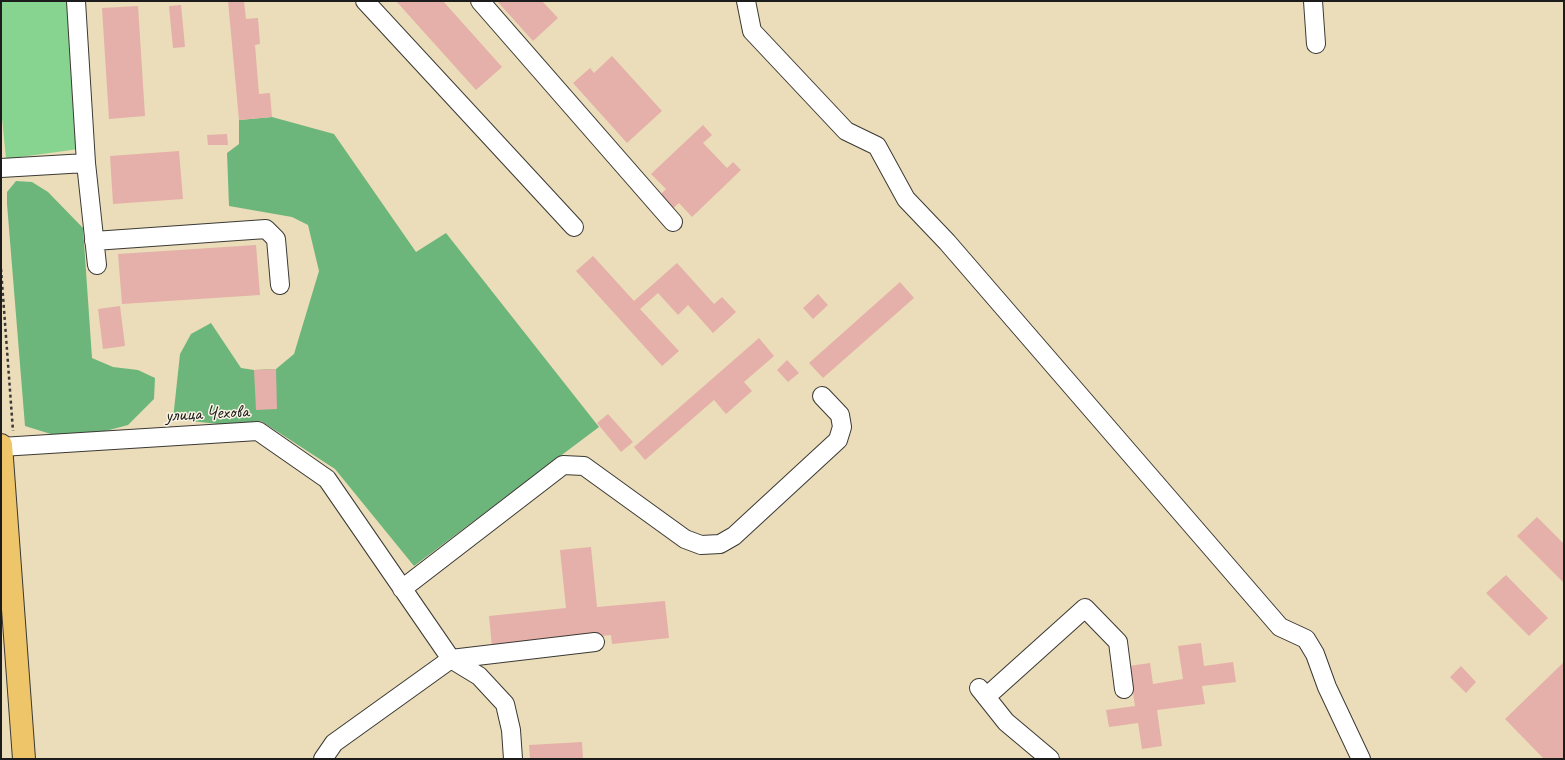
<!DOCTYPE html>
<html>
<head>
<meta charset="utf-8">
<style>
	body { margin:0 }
	#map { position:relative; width:1565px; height:760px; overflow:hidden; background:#ebddb9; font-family:Caveat,sans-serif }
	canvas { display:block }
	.frame { position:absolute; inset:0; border:2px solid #1c1c1c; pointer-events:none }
</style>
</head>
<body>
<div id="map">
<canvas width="1565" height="760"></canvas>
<div class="frame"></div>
</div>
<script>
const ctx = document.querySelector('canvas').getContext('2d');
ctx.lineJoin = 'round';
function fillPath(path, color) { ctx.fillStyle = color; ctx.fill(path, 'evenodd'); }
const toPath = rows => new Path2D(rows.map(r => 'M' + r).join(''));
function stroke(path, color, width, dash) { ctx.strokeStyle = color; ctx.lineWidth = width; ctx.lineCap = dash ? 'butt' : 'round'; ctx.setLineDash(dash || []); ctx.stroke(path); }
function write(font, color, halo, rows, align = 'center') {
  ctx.font = font + ' Caveat,sans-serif'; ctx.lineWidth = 3; ctx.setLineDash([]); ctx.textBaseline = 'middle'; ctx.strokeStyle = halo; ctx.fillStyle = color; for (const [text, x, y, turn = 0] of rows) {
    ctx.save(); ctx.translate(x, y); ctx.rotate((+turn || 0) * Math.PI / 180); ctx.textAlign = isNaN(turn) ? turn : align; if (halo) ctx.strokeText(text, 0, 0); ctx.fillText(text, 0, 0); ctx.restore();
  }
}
const green = toPath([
	[1,1,71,1,79,149,6,159,1,107]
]);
const forest = toPath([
	[272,117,334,134,416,252,446,233,599,427,414,566,335,469,261,421,227,425,173,419,180,354,191,334,211,323,241,368,254,370,276,369,294,354,319,271,308,225,292,217,229,206,227,153,239,144,239,120],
	[16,181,32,182,48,192,83,228,92,358,113,367,138,370,155,378,154,399,128,425,98,433,54,435,25,426,7,204,7,192]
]);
const building = toPath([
	[228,1,244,1,246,19,258,18,260,44,255,45,259,94,270,93,272,117,239,120],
	[396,1,443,1,502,67,476,90],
	[497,1,542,1,558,18,533,41],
	[181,5,185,47,173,48,169,6],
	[138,6,145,116,109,119,102,8],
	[612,56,662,111,627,143,573,83,590,68,594,73],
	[703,125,712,135,703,143,727,168,733,162,741,170,692,217,679,203,669,212,657,198,666,189,651,174],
	[227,134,228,145,208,145,207,135],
	[179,151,183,199,113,204,110,156],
	[256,245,260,295,122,304,118,254],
	[593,256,634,301,677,263,714,304,722,297,736,312,713,333,688,305,678,315,658,293,640,309,679,351,662,366,576,271],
	[900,282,914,298,823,378,809,363],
	[818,294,828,305,813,319,803,308],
	[120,306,125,346,103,349,98,309],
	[759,338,774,356,744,382,752,391,726,414,714,400,645,460,634,447],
	[787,360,799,373,788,382,777,370],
	[276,369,277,409,256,410,254,370],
	[608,414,633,442,621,452,597,423],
	[1537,517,1564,544,1564,583,1517,536],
	[591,547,597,607,665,601,669,638,612,644,611,635,492,647,489,616,566,608,560,550],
	[1506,575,1548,618,1529,636,1486,593],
	[1201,643,1204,666,1233,662,1236,682,1202,686,1205,704,1157,710,1162,746,1142,749,1138,723,1109,727,1106,710,1135,706,1129,666,1150,663,1153,684,1183,679,1178,646],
	[1564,662,1564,759,1544,759,1505,719],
	[1461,666,1476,682,1466,693,1450,677],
	[582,742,583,759,530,759,529,745]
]);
const path = toPath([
	[1,269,13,431]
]);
const minor = toPath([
	[76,1,86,163],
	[365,1,574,227],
	[480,1,673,222],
	[746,1,752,31,846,131,877,146,906,199,947,242,1280,627,1306,639,1315,654,1327,687,1361,759],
	[1313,1,1316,44],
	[1,168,86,163,97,265],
	[94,241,266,229,276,239,280,285],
	[1,447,258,431,327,479,451,659,479,676,505,704,511,730,513,759],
	[402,589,563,465,584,466,685,539,701,545,720,544,734,536,838,440,842,427,840,415,822,396],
	[979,688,1006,722,1050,759],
	[986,697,1085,608,1118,642,1124,689],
	[323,759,334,743,451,659,595,642]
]);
const major = toPath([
	[1,445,24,759]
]);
const streetNames = [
	["улица Чехова",207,414,-3]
];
fillPath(green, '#87d491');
fillPath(forest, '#6db67b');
fillPath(building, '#e4b0a9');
stroke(minor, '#3b3934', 20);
stroke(major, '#3b3934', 24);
stroke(path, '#3b3934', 2.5, [3, 3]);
stroke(minor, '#fff', 18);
stroke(major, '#eec569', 22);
write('19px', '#1c1c1c', '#fcf5e5', streetNames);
</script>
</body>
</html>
